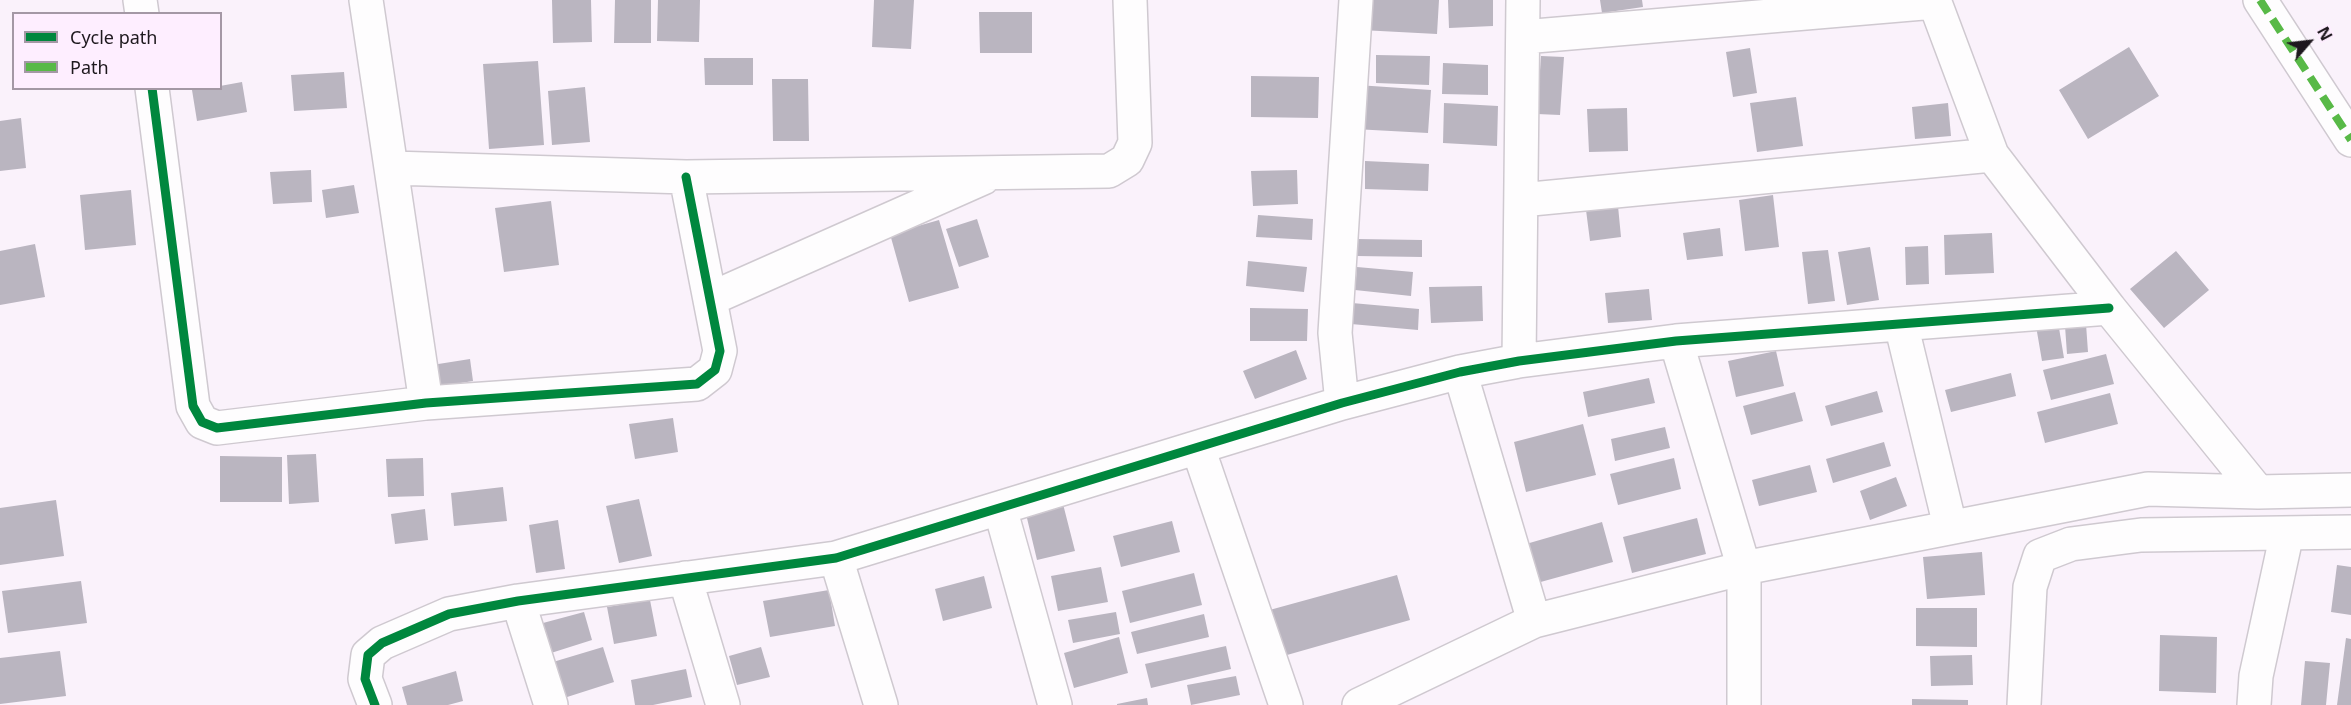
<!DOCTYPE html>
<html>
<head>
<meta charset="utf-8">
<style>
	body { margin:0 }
	#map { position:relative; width:2351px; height:705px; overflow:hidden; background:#faf2fb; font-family:"Noto Sans",sans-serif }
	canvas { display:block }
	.legend { position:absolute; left:12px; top:12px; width:210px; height:78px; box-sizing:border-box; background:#feeeff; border:2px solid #a498a5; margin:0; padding:8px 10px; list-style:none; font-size:18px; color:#1e181e }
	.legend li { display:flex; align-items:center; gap:12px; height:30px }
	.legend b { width:30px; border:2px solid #a498a5 }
	.north { position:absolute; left:2279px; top:12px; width:60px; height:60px; -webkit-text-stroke:4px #feeeff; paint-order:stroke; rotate:62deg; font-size:16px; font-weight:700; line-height:24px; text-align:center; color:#1e181e }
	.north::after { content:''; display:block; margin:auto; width:21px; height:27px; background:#1e181e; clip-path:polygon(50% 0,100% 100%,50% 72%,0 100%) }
</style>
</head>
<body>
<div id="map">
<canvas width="2351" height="705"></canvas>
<ul class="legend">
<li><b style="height:8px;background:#00873e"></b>Cycle path</li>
<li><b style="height:8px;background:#58b947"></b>Path</li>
</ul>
<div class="north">N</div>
</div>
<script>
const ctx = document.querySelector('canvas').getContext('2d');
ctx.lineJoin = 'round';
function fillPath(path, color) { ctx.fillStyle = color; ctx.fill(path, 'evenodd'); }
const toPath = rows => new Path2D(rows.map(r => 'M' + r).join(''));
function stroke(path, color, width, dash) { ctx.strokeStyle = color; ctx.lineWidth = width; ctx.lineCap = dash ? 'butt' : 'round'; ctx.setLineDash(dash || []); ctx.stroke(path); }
const building = toPath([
	[552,0,591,0,592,42,553,43],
	[615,0,651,0,651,43,614,43],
	[658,0,700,0,699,42,657,41],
	[874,0,914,0,911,49,872,47],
	[1363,0,1439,0,1437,34,1361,30],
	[1448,0,1493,0,1493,26,1449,28],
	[1600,0,1642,0,1643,7,1602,13],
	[979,12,1032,12,1032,53,980,53],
	[2129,47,2159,96,2088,139,2059,90],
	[1750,48,1757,93,1733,97,1726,52],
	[1376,55,1430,56,1429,85,1376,83],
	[1541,56,1564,57,1560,115,1537,114],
	[704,58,753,58,753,85,705,85],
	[538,61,544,145,489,149,483,64],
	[1443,63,1488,65,1488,95,1442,94],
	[344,72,347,108,294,111,291,75],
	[1251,76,1319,77,1318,118,1251,117],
	[772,79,808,79,809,141,773,141],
	[242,82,247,112,197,121,192,90,220,88,220,86],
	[1357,85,1431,90,1428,133,1354,129],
	[585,87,590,142,552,145,548,91],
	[1796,97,1803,146,1757,152,1750,103],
	[1444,103,1498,106,1497,146,1443,143],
	[1948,103,1951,136,1915,139,1912,107],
	[1627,108,1628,151,1589,152,1587,109],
	[21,118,26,168,0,171,0,121],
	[1365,161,1429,164,1428,191,1365,189],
	[311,170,312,202,273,204,270,172],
	[1297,170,1298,204,1253,206,1251,171],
	[354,185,359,213,326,218,322,190],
	[131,190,136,245,85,250,80,195],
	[1773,195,1779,247,1745,251,1739,200],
	[551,201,559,265,504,272,495,208],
	[1618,206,1621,237,1590,241,1586,210],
	[1258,215,1313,219,1312,240,1256,237],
	[977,219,989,257,959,267,946,229],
	[939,220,959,288,909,302,890,234],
	[1720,228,1723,256,1687,260,1683,233],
	[1992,233,1994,273,1945,275,1944,235],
	[1357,239,1422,240,1422,257,1357,256],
	[35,244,45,297,0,305,0,251],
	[1928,246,1929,284,1906,285,1905,247],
	[1870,247,1879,300,1847,305,1838,252],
	[1828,250,1835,301,1808,304,1802,252],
	[2176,251,2209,290,2164,328,2130,289],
	[1248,261,1307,267,1304,292,1246,286],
	[1357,267,1413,272,1411,296,1355,290],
	[1482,286,1483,321,1431,323,1429,287],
	[1649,289,1652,320,1608,323,1605,293],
	[1352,303,1419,309,1418,330,1351,324],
	[1250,308,1308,309,1307,341,1250,341],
	[2058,322,2064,358,2042,361,2036,326],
	[2086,324,2088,352,2067,354,2065,326],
	[1296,350,1307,379,1255,399,1243,371],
	[1776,351,1784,386,1736,397,1728,361],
	[2106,354,2114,384,2051,400,2043,370],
	[470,359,473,381,436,387,432,365],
	[2011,373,2016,396,1951,412,1945,390],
	[1649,378,1655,403,1588,417,1583,392],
	[1877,391,1883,412,1831,426,1825,406],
	[1795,392,1803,421,1751,435,1743,406],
	[2110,393,2118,424,2045,443,2037,412],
	[673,418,678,452,635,459,629,424],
	[1583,424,1596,475,1526,492,1514,442],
	[1665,427,1670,448,1615,461,1611,439],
	[1884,442,1891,466,1833,483,1826,459],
	[316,454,319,502,289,504,287,455],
	[220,456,282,457,282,502,220,502],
	[423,458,424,496,388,497,386,459],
	[1674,458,1681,489,1618,505,1610,474],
	[1810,465,1817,492,1759,506,1752,480],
	[1896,477,1907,506,1870,520,1860,491],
	[503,487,507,521,454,526,451,493],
	[639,499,652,556,619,563,606,506],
	[56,500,64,556,0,565,0,508],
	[1063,504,1075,551,1037,560,1026,514],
	[425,509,428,540,395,544,391,514],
	[1697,518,1706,554,1632,573,1623,537],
	[558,520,565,569,536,573,529,525],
	[1172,521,1180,552,1121,567,1113,536],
	[1602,522,1613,562,1537,583,1526,544],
	[1982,552,1985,595,1927,599,1923,557],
	[2337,565,2351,567,2351,615,2331,612],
	[1101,567,1108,602,1058,611,1051,576],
	[1194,573,1202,605,1130,623,1122,591],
	[1397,575,1410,620,1280,657,1266,611],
	[984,576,992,608,943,621,935,589],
	[81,581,87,623,8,633,2,591],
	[829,590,835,626,770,637,763,601],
	[650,600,657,636,614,644,607,607],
	[1916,608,1977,608,1977,647,1916,646],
	[584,612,592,640,551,653,543,623],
	[1116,612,1120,634,1073,643,1068,620],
	[1204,614,1209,637,1137,654,1131,632],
	[2160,635,2217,637,2216,693,2159,691],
	[1119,637,1128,673,1074,688,1064,653],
	[2346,638,2351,639,2351,705,2337,705],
	[1226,646,1231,669,1151,688,1145,664],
	[603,647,614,682,564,698,553,662],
	[761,647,770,677,737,685,729,656],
	[60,651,66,696,0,704,0,658],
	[1972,655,1973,685,1931,686,1930,656],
	[2305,661,2330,663,2326,705,2301,705],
	[686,669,692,697,653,705,635,705,631,680],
	[456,671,463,701,448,705,407,705,402,687],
	[1236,676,1240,695,1191,705,1187,685],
	[1147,698,1148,705,1117,705,1117,704],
	[1912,699,1968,700,1968,705,1912,705]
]);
const minor = toPath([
	[140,0,142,14],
	[366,0,426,403],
	[1934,0,1992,155,2109,308,2258,492],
	[2260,0,2351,140],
	[1523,37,1935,2],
	[152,88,193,406,202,422,217,428,426,403,697,384,715,370,720,351,686,177],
	[392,168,686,177,1109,171,1127,160,1135,143,1130,0],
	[1521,200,1992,155],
	[710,299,983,178],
	[1901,324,1950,526],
	[1676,341,1744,568,1744,705],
	[1519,361,1523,0],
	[1460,372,1534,621],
	[1342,403,1335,333,1356,0],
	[1198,448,1286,705],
	[1000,508,1055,705],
	[836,558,881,705],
	[685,578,723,705],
	[518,601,551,705],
	[375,705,365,679,368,655,382,643,449,614,518,601,836,558,1342,403,1460,372,1519,361,1676,341,2109,308],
	[1359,705,1534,621,1744,568,2148,489,2258,492,2351,490],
	[2024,705,2030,587,2040,556,2071,544,2141,535,2351,532],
	[2254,705,2256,676,2287,533]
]);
const quiet = toPath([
	[2260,0,2351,140]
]);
const cycleway = toPath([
	[152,88,193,406,202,422,217,428,426,403,697,384,715,370,720,351,686,177],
	[375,705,365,679,368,655,382,643,449,614,518,601,836,558,1342,403,1460,372,1519,361,1676,341,2109,308]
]);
fillPath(building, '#bab5c0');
stroke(minor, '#cfc9d0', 36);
stroke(minor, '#fefdfe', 33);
stroke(quiet, '#58b947', 8, [15, 8]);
stroke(cycleway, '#00873e', 9);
</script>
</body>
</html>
